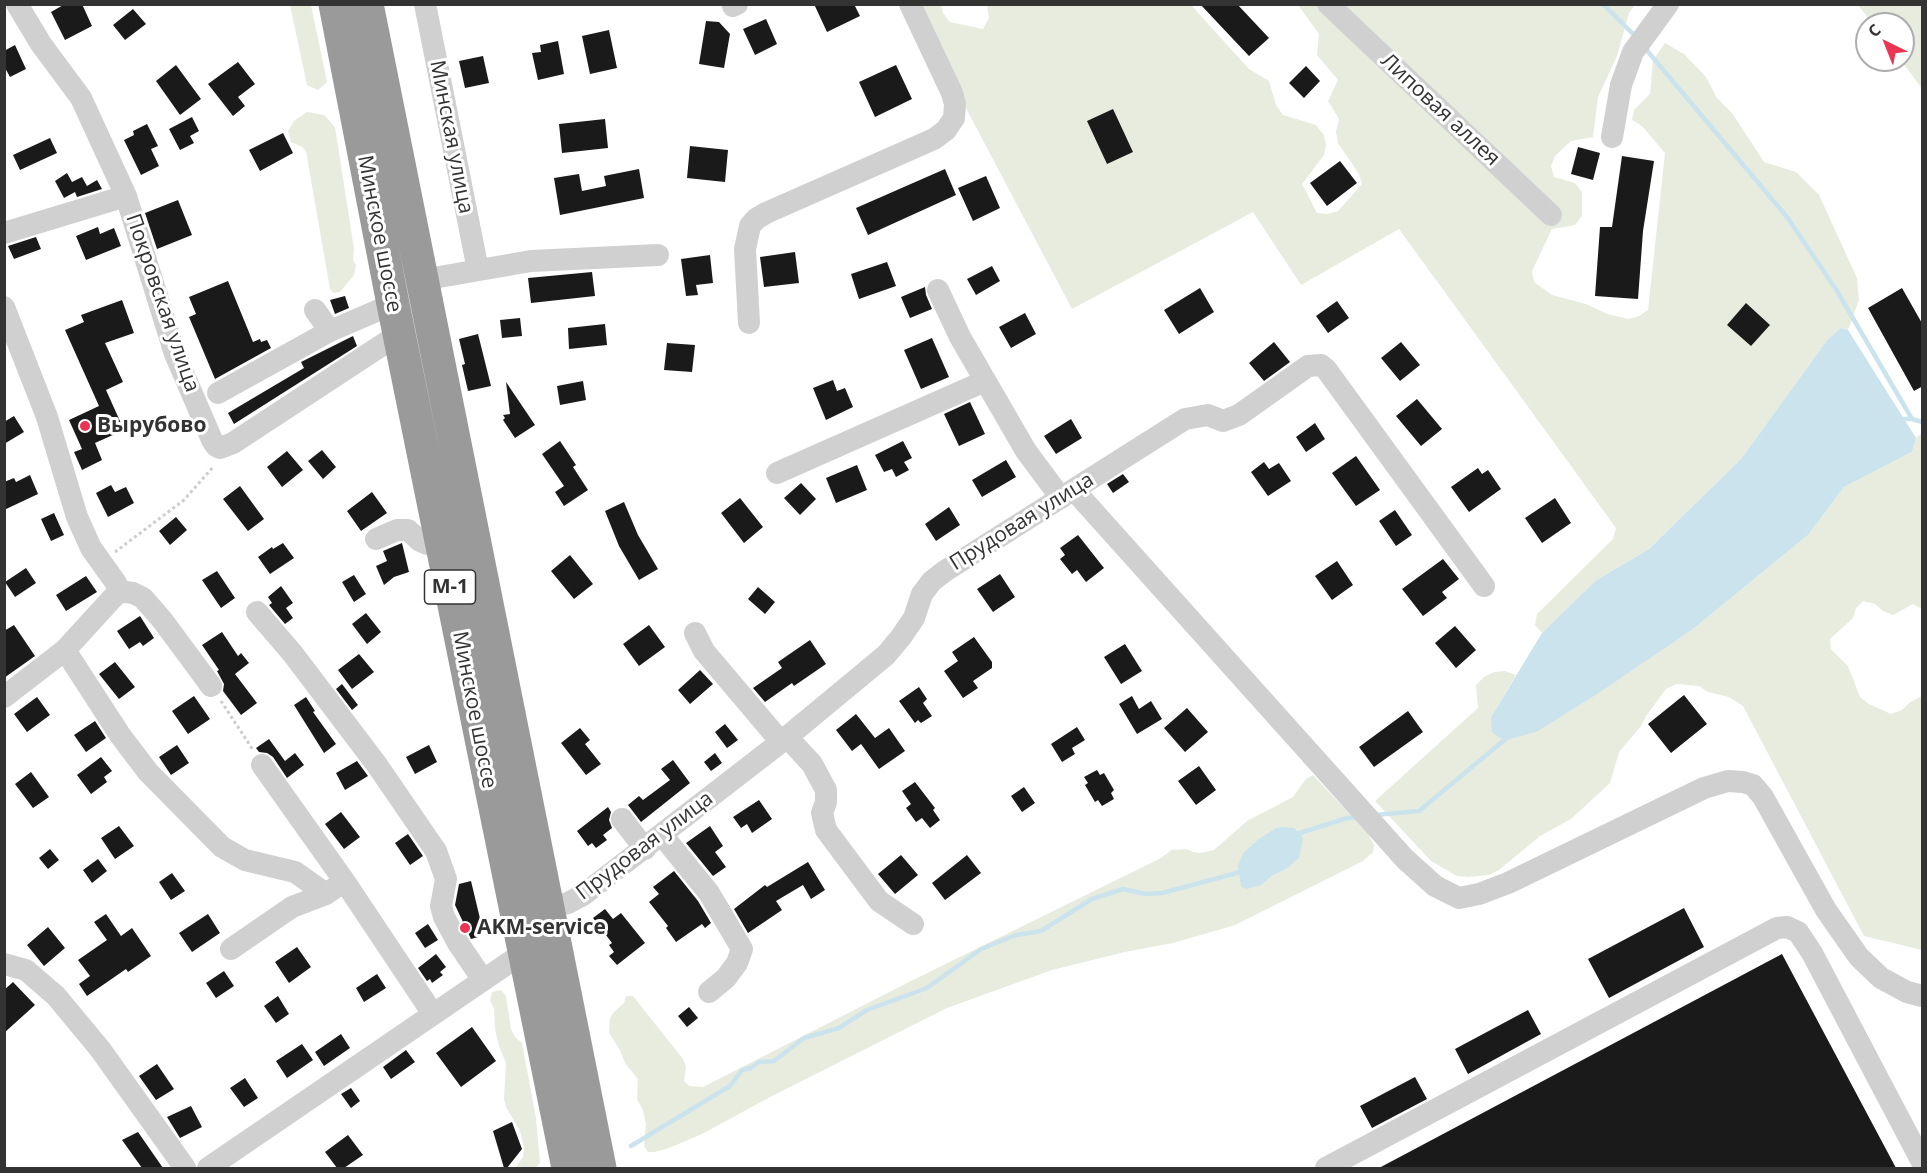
<!DOCTYPE html>
<html>
<head>
<meta charset="utf-8">
<style>
	body { margin:0 }
	#map { position:relative; width:1927px; height:1173px; overflow:hidden; background:#fff; font-family:"Open Sans",sans-serif }
	canvas { display:block }
	.frame { position:absolute; inset:0; border:6px solid #333; pointer-events:none }
	.north { position:absolute; left:1855px; top:12px; width:60px; height:60px; box-sizing:border-box; background:#fff; border:2px solid #adadad; border-radius:50%; rotate:317deg; font-size:16px; font-weight:700; line-height:24px; text-align:center; color:#333 }
	.north::after { content:''; display:block; margin:auto; width:21px; height:27px; background:#ea3555; clip-path:polygon(50% 0,100% 100%,50% 72%,0 100%) }
</style>
</head>
<body>
<div id="map">
<canvas width="1927" height="1173"></canvas>
<div class="frame"></div>
<div class="north">С</div>
</div>
<script>
const ctx = document.querySelector('canvas').getContext('2d');
ctx.lineJoin = 'round';
function fillPath(path, color) { ctx.fillStyle = color; ctx.fill(path, 'evenodd'); }
const toPath = rows => new Path2D(rows.map(r => 'M' + r).join(''));
function stroke(path, color, width, dash) { ctx.strokeStyle = color; ctx.lineWidth = width; ctx.lineCap = dash ? 'butt' : 'round'; ctx.setLineDash(dash || []); ctx.stroke(path); }
function write(font, color, halo, rows, align = 'center') {
  ctx.font = font + ' "Open Sans",sans-serif'; ctx.lineWidth = 6; ctx.setLineDash([]); ctx.textBaseline = 'middle'; ctx.strokeStyle = halo; ctx.fillStyle = color; for (const [text, x, y, turn = 0] of rows) {
    ctx.save(); ctx.translate(x, y); ctx.rotate((+turn || 0) * Math.PI / 180); ctx.textAlign = isNaN(turn) ? turn : align; if (halo) ctx.strokeText(text, 0, 0); ctx.fillText(text, 0, 0); ctx.restore();
  }
}
const green = toPath([
	[290,5,311,5,327,82,318,90,307,85],
	[919,5,941,5,943,13,950,22,983,29,989,18,987,5,1191,5,1249,69,1269,81,1276,105,1283,115,1316,125,1324,135,1326,145,1324,155,1302,184,1317,213,1328,214,1338,211,1362,184,1359,174,1338,143,1336,132,1339,119,1328,101,1338,80,1317,55,1319,34,1298,5,1635,5,1629,13,1617,56,1598,97,1593,137,1571,141,1555,156,1551,166,1554,177,1575,183,1582,192,1582,216,1575,225,1552,229,1532,271,1534,282,1552,295,1586,304,1607,314,1628,319,1639,316,1648,310,1665,153,1642,126,1632,120,1634,110,1650,94,1653,60,1665,43,1684,54,1706,77,1717,98,1732,113,1764,162,1796,172,1819,195,1857,278,1859,300,1848,330,1841,328,1828,339,1741,459,1649,549,1595,581,1542,633,1535,625,1537,614,1613,539,1616,528,1399,229,1301,285,1253,212,1072,309,968,112],
	[1858,5,1922,5,1922,89,1901,60,1903,60,1903,24,1873,24],
	[307,112,324,115,335,127,354,249,353,260,356,265,354,275,340,292,334,293,330,289,306,151,302,147,291,142,288,131,294,121],
	[1922,433,1922,609,1913,604,1893,615,1883,611,1875,604,1863,601,1856,608,1853,618,1830,639,1831,649,1848,666,1860,697,1869,704,1891,714,1902,710,1910,702,1922,696,1922,950,1864,936,1743,706,1729,697,1708,692,1699,686,1677,684,1666,689,1646,716,1641,726,1619,752,1610,783,1571,819,1540,836,1499,870,1489,875,1468,877,1457,876,1431,861,1375,801,1478,708,1476,685,1484,677,1494,672,1505,671,1516,675,1491,717,1504,741,1538,730,1693,629,1808,535,1844,487,1912,452,1916,438],
	[1313,775,1367,832,1374,845,1373,852,1363,861,1235,925,1173,943,1125,952,1052,970,947,1008,772,1096,702,1134,669,1148,655,1152,648,1152,644,1146,646,1124,643,1110,637,1099,638,1079,625,1063,620,1050,609,1033,610,1018,614,1012,624,1003,626,996,633,996,683,1059,686,1066,684,1081,689,1086,703,1087,911,981,1159,859,1172,850,1186,849,1193,852,1200,853,1214,850,1247,821,1293,797,1306,779],
	[1300,832,1286,869,1272,876,1261,885],
	[501,990,506,996,511,1029,515,1037,522,1043,536,1118,540,1162,536,1168,515,1168,523,1157,524,1148,520,1131,506,1107,504,1099,506,1063,499,1046,495,1029,494,1008,490,1001,492,992]
]);
const water = toPath([
	[1841,328,1848,330,1916,438,1912,452,1844,487,1808,535,1693,629,1597,694,1538,731,1504,741,1492,732,1491,717,1542,633,1595,581,1649,549,1741,459,1828,339],
	[1282,827,1294,828,1303,838,1299,858,1286,869,1272,876,1261,885,1247,889,1241,887,1238,866,1243,853,1259,839,1276,828]
]);
const stream = toPath([
	[1603,4,1635,36],
	[1644,47,1787,217,1837,291,1912,419,1922,422],
	[1900,419,1912,419],
	[1375,815,1419,811,1508,737],
	[1297,834,1347,818,1358,817],
	[631,1146,730,1086,742,1070,751,1068,759,1062,774,1061,804,1038,839,1028,867,1010,927,988,981,949,1016,935,1041,931,1092,899,1123,889,1146,894,1162,893,1237,873,1243,870]
]);
const building = toPath([
	[65,4,82,4,92,26,65,40,51,12],
	[814,4,854,4,860,16,827,32],
	[1200,4,1237,4,1269,38,1249,56],
	[133,9,146,24,125,40,113,25],
	[766,19,777,44,755,55,743,29],
	[706,21,719,22,730,34,724,68,699,64],
	[609,30,617,68,590,74,582,36],
	[558,41,564,74,538,80,532,53,541,52,540,45],
	[15,45,26,69,10,77,4,66,4,51],
	[483,56,489,83,465,88,459,61],
	[238,62,255,84,238,97,245,106,233,116,208,84],
	[176,65,201,99,180,115,156,81],
	[896,65,912,99,875,117,859,82],
	[1306,66,1320,81,1304,98,1289,83],
	[1113,109,1133,152,1107,164,1087,121],
	[192,117,199,131,190,136,194,143,180,150,169,129],
	[605,119,608,148,562,153,559,124],
	[147,124,158,146,151,149,159,166,141,175,124,140,134,135,133,131],
	[283,133,293,153,260,171,249,150],
	[50,138,57,153,20,170,13,155],
	[690,146,728,150,725,182,687,178],
	[1578,147,1600,153,1593,180,1571,174],
	[1622,156,1654,161,1643,231,1638,299,1595,296,1600,227,1612,227],
	[1340,161,1357,183,1327,206,1310,183],
	[639,169,644,198,560,215,554,178,579,174,582,191,606,186,604,176],
	[945,169,956,195,868,235,856,208],
	[67,173,72,182,82,177,87,186,97,180,102,189,77,197,75,192,64,198,55,181],
	[986,176,1000,208,973,221,958,188],
	[178,200,192,235,157,249,145,213],
	[98,227,100,234,114,228,121,246,86,260,76,236],
	[36,237,41,249,14,259,8,246],
	[795,252,799,283,764,287,760,257],
	[710,255,713,283,696,285,698,295,686,296,681,259],
	[887,262,896,286,859,299,851,274],
	[992,266,1000,281,976,295,967,279],
	[592,272,595,296,531,303,528,278],
	[228,281,253,342,260,339,261,342,267,340,271,348,215,379,189,317,196,314,189,297],
	[925,287,926,295,932,309,910,318,901,297],
	[1200,288,1214,312,1179,334,1164,310],
	[1902,288,1923,325,1923,386,1914,391,1868,308],
	[345,296,349,308,335,314,330,300],
	[122,300,134,333,105,343,123,382,106,390,124,430,95,443,102,460,82,470,74,452,82,449,69,420,99,406,65,330,84,322,81,315],
	[1337,301,1349,318,1328,333,1316,316],
	[1746,303,1770,325,1751,346,1727,325],
	[1025,313,1036,334,1011,348,999,327],
	[520,318,522,336,502,338,500,320],
	[605,324,607,345,569,349,568,328],
	[478,334,491,386,468,391,462,365,465,364,459,339],
	[353,336,357,346,234,424,228,413,304,368,301,362],
	[932,338,949,377,921,389,904,350],
	[1274,342,1290,362,1264,381,1249,363],
	[1401,342,1420,365,1400,381,1381,358],
	[667,343,695,345,692,372,664,370],
	[833,380,837,391,845,388,853,407,826,420,813,388],
	[583,381,586,400,560,405,557,386],
	[506,382,535,425,515,438,503,420,505,418,503,415,510,414],
	[1417,399,1442,429,1421,446,1396,416],
	[970,402,985,434,959,446,944,414],
	[14,416,24,432,4,444,4,422],
	[1071,419,1082,438,1056,454,1044,436],
	[1315,423,1325,439,1306,452,1296,437],
	[560,441,576,465,573,467,588,490,564,506,555,492,564,486,542,454],
	[903,441,912,458,904,462,909,470,896,477,892,469,884,472,875,455],
	[322,450,336,467,323,479,308,461],
	[287,451,303,470,282,487,267,467],
	[1356,456,1380,490,1356,506,1332,473],
	[1006,460,1016,477,982,497,972,480],
	[1264,462,1269,469,1279,463,1291,481,1268,496,1251,472],
	[857,465,867,490,836,503,826,478],
	[1478,468,1482,474,1488,470,1501,489,1469,512,1451,487],
	[1123,474,1129,482,1113,493,1107,484],
	[30,475,38,494,4,510,4,482,14,478,16,482],
	[801,483,816,499,800,515,784,498],
	[111,485,115,492,126,487,134,503,108,517,96,493],
	[240,486,264,519,248,531,223,499],
	[372,492,387,513,361,531,347,511],
	[740,498,763,527,744,543,721,513],
	[1555,498,1571,523,1542,543,1525,518],
	[624,502,638,535,658,569,639,580,619,546,605,511],
	[949,507,960,525,936,541,925,524],
	[1395,510,1412,535,1396,546,1379,521],
	[54,513,64,535,51,541,41,519],
	[176,517,187,530,170,545,159,531],
	[1078,535,1104,568,1086,582,1077,570,1072,574,1060,559,1065,555,1060,548],
	[283,543,294,558,270,574,258,557,272,547,273,549],
	[402,543,409,572,394,577,384,585,376,566,387,561,383,551],
	[570,555,593,584,574,599,551,571],
	[1443,559,1459,579,1442,592,1447,598,1423,616,1402,589],
	[1337,561,1353,585,1332,600,1315,576],
	[26,568,36,583,15,597,5,582],
	[217,571,235,598,221,608,202,580],
	[1000,574,1015,597,993,612,977,589],
	[354,575,366,594,354,602,342,582],
	[86,576,97,592,66,611,56,595],
	[281,586,293,603,286,608,293,618,285,624,269,605,272,603,268,597],
	[758,587,775,602,765,614,748,599],
	[366,613,381,632,367,644,352,624],
	[140,616,154,638,143,646,140,642,129,649,117,631],
	[14,625,35,656,4,678,4,631],
	[649,625,665,647,639,666,623,644],
	[1455,626,1476,650,1456,668,1435,643],
	[222,632,238,656,241,653,249,663,235,674,257,703,241,715,223,691,224,684,217,671,219,670,202,645],
	[974,637,992,662,992,668,973,681,978,688,963,698,944,671,958,661,952,652],
	[810,640,826,664,794,686,792,683,765,702,753,688,782,668,778,662],
	[1125,644,1142,671,1121,684,1104,657],
	[359,654,374,672,352,689,338,670],
	[115,662,135,687,119,699,99,674],
	[700,670,713,684,690,704,678,690],
	[342,684,358,705,352,710,336,689],
	[919,687,927,699,923,703,932,716,921,723,918,720,915,723,899,701],
	[1684,695,1707,724,1671,753,1648,724],
	[194,696,210,719,188,734,172,711],
	[1132,696,1139,709,1151,701,1162,719,1137,734,1119,704],
	[37,697,50,715,27,732,14,714],
	[306,697,315,711,313,712,336,744,324,753,294,705],
	[1187,708,1208,732,1185,752,1164,728],
	[1408,711,1423,732,1374,767,1359,747],
	[856,714,875,738,889,728,905,751,879,769,861,744,852,751,836,730],
	[95,721,106,738,86,752,74,735],
	[725,724,738,740,727,748,715,732],
	[1077,727,1085,740,1072,748,1075,754,1062,762,1051,744],
	[580,728,590,740,585,744,601,764,586,775,561,743],
	[269,739,285,761,295,753,304,765,287,778,273,757,267,753,259,752,256,748],
	[177,745,189,763,171,775,159,757],
	[429,745,437,762,415,774,406,757],
	[715,753,722,763,711,771,704,762],
	[101,757,112,771,104,777,107,782,91,794,77,775],
	[673,760,690,783,641,822,628,805,639,796,643,800,670,780,661,769],
	[357,761,368,776,345,790,336,773],
	[1199,766,1216,790,1196,805,1178,781],
	[1097,770,1100,775,1104,773,1114,790,1111,793,1114,799,1102,806,1098,800,1095,802,1085,785,1088,783,1084,777],
	[31,772,49,797,33,808,15,784],
	[915,782,935,808,933,810,940,820,930,828,922,818,916,822,906,808,911,804,902,791],
	[1024,787,1035,803,1022,812,1011,796],
	[759,800,772,819,752,833,747,824,741,828,733,817],
	[608,807,611,812,609,820,612,828,603,835,607,840,596,848,592,843,588,846,577,831],
	[341,812,360,837,344,849,325,824],
	[119,826,134,846,115,859,101,838],
	[710,826,723,846,715,852,726,867,713,876,686,843],
	[408,834,423,856,410,865,395,843],
	[50,849,59,860,48,869,39,858],
	[901,855,918,875,895,894,878,874],
	[967,855,981,873,945,900,932,883],
	[98,859,107,871,92,883,83,870],
	[808,862,825,890,811,899,803,885,776,901,782,910,748,933,734,909,765,885,767,887],
	[674,871,698,901,711,923,705,928,702,924,676,942,666,928,668,926,649,902,659,894,653,887],
	[172,873,185,891,171,900,159,882],
	[471,881,483,931,477,932,478,937,471,939,455,905,459,884],
	[1684,908,1704,947,1609,998,1588,959],
	[605,909,613,919,621,913,645,943,617,965,609,956,614,952,609,945,612,943,593,918],
	[106,914,121,936,132,928,151,956,128,972,126,969,87,996,79,984,90,976,78,960,107,940,94,922],
	[208,914,220,933,192,952,179,933],
	[428,924,438,940,425,948,415,933],
	[48,927,65,948,44,966,27,945],
	[297,947,311,967,289,983,275,962],
	[436,954,446,967,440,972,443,975,432,983,430,979,427,981,418,968],
	[1782,954,1896,1168,1379,1168],
	[224,971,234,986,216,998,206,983],
	[377,974,386,988,364,1002,356,988],
	[13,982,35,1005,4,1033,4,990],
	[278,996,289,1014,276,1023,264,1006],
	[689,1007,698,1018,687,1027,678,1016],
	[1528,1010,1541,1034,1468,1074,1455,1049],
	[472,1027,496,1061,461,1087,436,1053],
	[341,1034,350,1048,324,1066,315,1052],
	[302,1044,313,1060,287,1078,276,1061],
	[406,1050,415,1062,391,1079,383,1067],
	[157,1064,174,1089,156,1100,139,1076],
	[1415,1077,1427,1099,1372,1128,1360,1106],
	[245,1078,258,1098,244,1107,230,1088],
	[351,1088,360,1101,351,1108,341,1094],
	[191,1106,202,1127,180,1138,167,1117],
	[512,1122,522,1149,507,1168,504,1168,493,1131],
	[138,1132,163,1168,142,1168,122,1140],
	[348,1135,363,1155,344,1168,337,1168,325,1152]
]);
const path = toPath([
	[115,552,184,500,214,466],
	[221,701,253,750]
]);
const minor = toPath([
	[17,4,41,44,81,98,126,196,175,354,212,440,216,446,220,448,233,443,399,334],
	[425,4,478,270],
	[1328,4,1551,215],
	[733,6,737,4],
	[1612,137,1621,85,1633,52,1668,4],
	[4,233,126,196],
	[422,280,531,261,658,255],
	[938,290,960,337,1026,451,1061,498],
	[4,307,47,417,77,517,91,548,116,583,119,591],
	[315,310,330,331],
	[749,323,745,249,750,226,756,219,766,213,934,139,946,130,954,118,955,104,952,93,910,4],
	[218,393,330,331,393,304],
	[777,473,985,381],
	[1074,490,1405,859,1435,886,1459,898,1479,894,1508,883,1704,788,1728,781,1743,782,1753,785,1763,797,1826,910,1859,957,1881,978,1907,992,1922,996],
	[376,539,397,530,408,530,420,541,427,544,440,540],
	[119,591,133,593,143,598,163,621,211,686],
	[257,612,293,654,377,765,436,851,446,879,441,906,444,917,458,943,483,980],
	[695,633,704,651,781,742],
	[65,650,120,735,148,772,222,847,245,860,295,872,326,894],
	[4,697,65,650,119,591],
	[787,737,812,764,826,790,826,802,822,813,826,830,879,901,913,924],
	[262,765,345,882,433,1014],
	[622,819,645,849],
	[662,835,709,893,742,949,737,963,726,978,709,992],
	[547,908,568,903,583,895,781,742,886,655,901,637,914,618,922,594,932,581,945,571,1185,419,1208,415,1223,421,1239,415,1308,366,1321,365,1326,369,1484,586],
	[231,949,292,907,326,894,336,887],
	[4,964,26,970,56,996,100,1049,185,1168],
	[208,1168,523,953],
	[1326,1168,1777,928,1787,927,1798,932,1812,953,1922,1162]
]);
const highway = toPath([
	[335,4,393,304,568,1168],
	[367,4,600,1168]
]);
const markers = [
	[85,426,6,"#ea3555"],
	[465,928,6,"#ea3555"]
];
const shields = [
	[450,587,51]
];
const shieldNames = [
	["М-1",450,587]
];
const streetNames = [
	["Липовая аллея",1440,110,43],
	["Минская улица",451,137,79],
	["Минское шоссе",379,234,79],
	["Покровская улица",162,303,71],
	["Прудовая улица",1022,522,-32],
	["Минское шоссе",474,710,79],
	["Прудовая улица",645,846,-37]
];
const poiNames = [
	["Вырубово",97,426],
	["AKM-service",477,928]
];
fillPath(green, '#e7ecdf');
fillPath(water, '#cbe3ed');
stroke(stream, '#cbe3ed', 4.5);
fillPath(building, '#1a1a1a');
stroke(path, '#cdcdcd', 3, [3, 3]);
stroke(minor, '#d0d0d0', 22);
stroke(highway, '#9a9a9a', 33);
for (const [x, y, r, color] of markers) { const dot = new Path2D(); dot.arc(x, y, r, 0, 2 * Math.PI); ctx.fillStyle = color; ctx.fill(dot); stroke(dot, '#fff', 2); }
for (const [x, y, w] of shields) { const box = new Path2D(); box.roundRect(x - w / 2, y - 17, w, 34, 4.5); ctx.fillStyle = '#fff'; ctx.fill(box); stroke(box, '#333', 1.5); }
write('bold 20px', '#333', null, shieldNames);
write('21px', '#333', '#fff', streetNames);
write('bold 21px', '#333', '#fff', poiNames, 'left');
</script>
</body>
</html>
